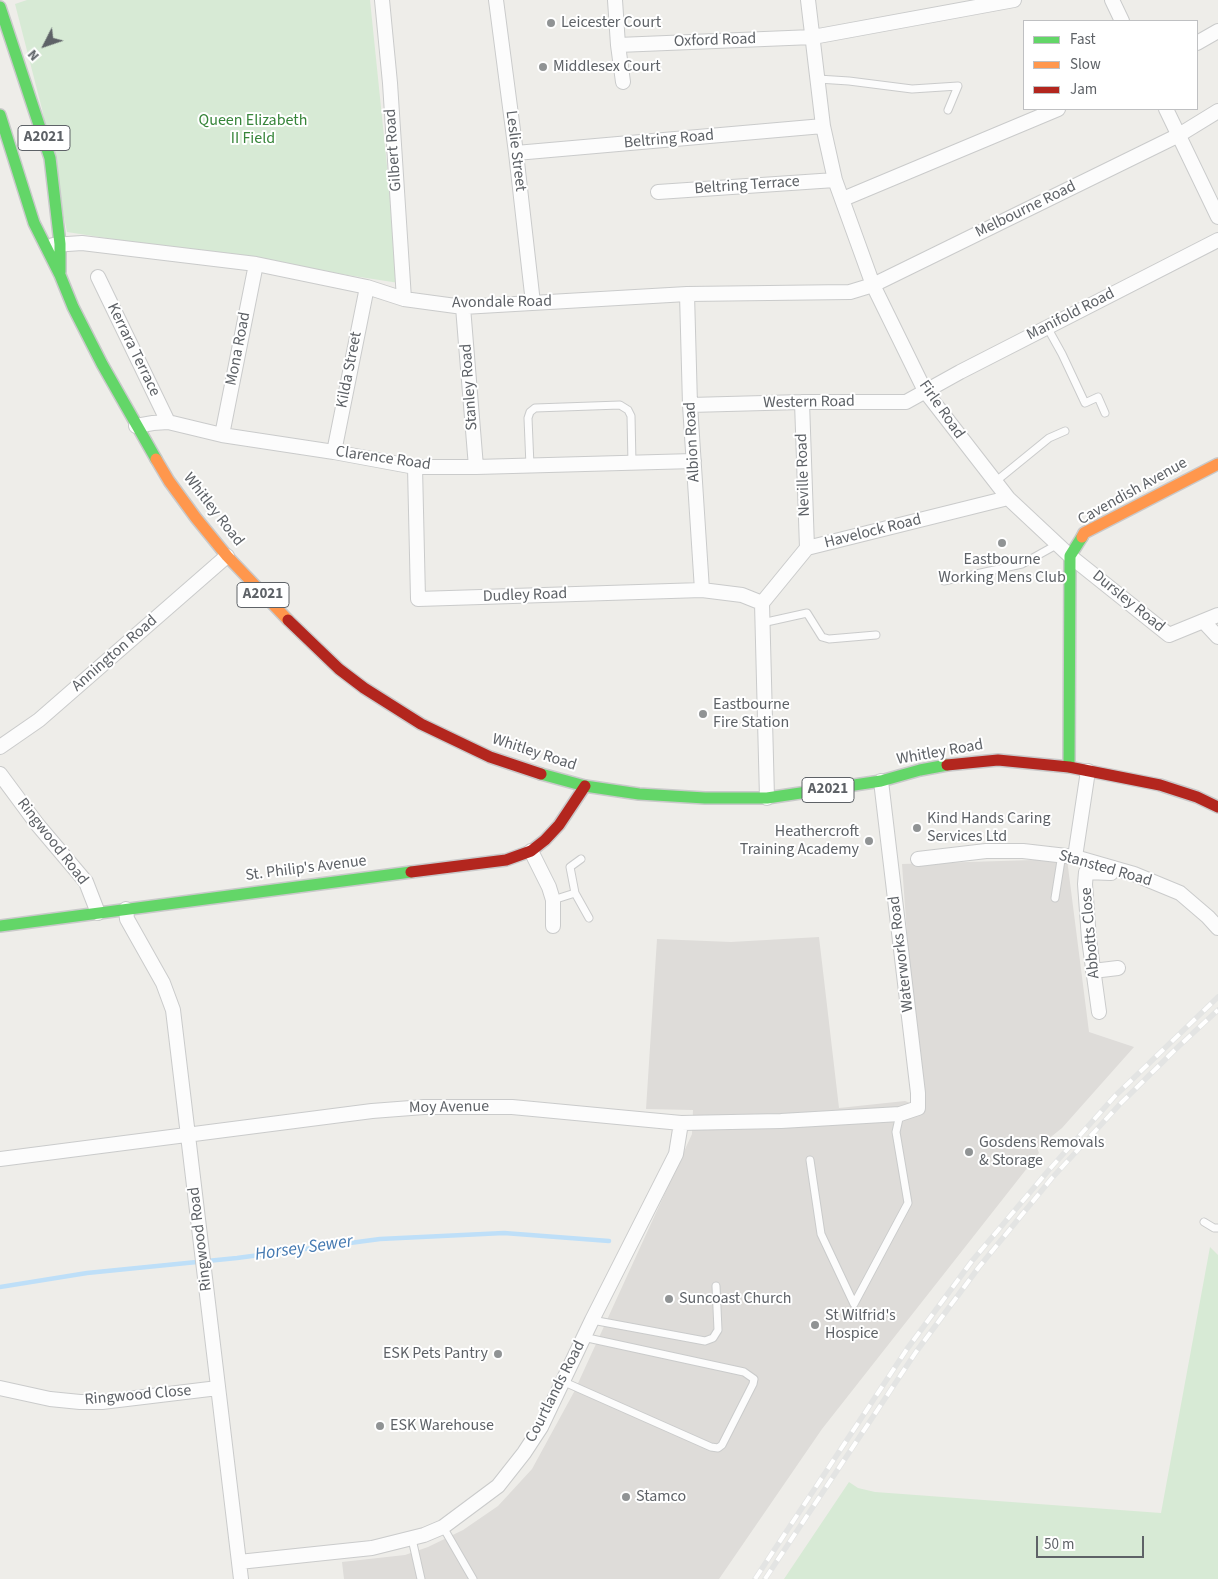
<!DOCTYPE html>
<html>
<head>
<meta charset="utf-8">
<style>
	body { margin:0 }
	#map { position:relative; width:1218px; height:1579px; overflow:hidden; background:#eeede9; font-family:"Source Sans 3",sans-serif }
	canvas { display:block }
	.legend { position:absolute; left:1023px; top:20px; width:175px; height:90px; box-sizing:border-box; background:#fff; border:1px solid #bfc0c2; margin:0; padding:6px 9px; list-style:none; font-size:15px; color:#5e6267 }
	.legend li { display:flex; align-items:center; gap:10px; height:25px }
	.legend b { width:25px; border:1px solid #bfc0c2 }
	.north { position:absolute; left:20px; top:20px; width:50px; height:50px; -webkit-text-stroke:4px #fff; paint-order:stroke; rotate:229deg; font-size:14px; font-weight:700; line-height:20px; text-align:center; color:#5e6267 }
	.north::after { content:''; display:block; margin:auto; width:18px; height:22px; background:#5e6267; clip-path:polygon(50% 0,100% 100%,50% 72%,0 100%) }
	.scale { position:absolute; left:1036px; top:1536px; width:108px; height:22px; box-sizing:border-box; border:2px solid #5e6267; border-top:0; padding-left:6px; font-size:15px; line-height:18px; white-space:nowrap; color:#5e6267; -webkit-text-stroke:4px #fff; paint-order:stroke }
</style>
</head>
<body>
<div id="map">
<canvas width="1218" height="1579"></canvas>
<ul class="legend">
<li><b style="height:6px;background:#63d668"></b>Fast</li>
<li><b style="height:6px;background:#ff974d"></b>Slow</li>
<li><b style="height:6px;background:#b3261e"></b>Jam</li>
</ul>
<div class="north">N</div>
<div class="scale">50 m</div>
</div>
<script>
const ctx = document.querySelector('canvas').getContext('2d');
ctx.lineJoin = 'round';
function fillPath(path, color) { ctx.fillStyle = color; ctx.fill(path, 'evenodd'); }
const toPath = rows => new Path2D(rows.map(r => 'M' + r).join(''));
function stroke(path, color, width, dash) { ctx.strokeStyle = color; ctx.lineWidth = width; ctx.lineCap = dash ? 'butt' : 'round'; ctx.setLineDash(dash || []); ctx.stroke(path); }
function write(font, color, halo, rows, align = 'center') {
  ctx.font = font + ' "Source Sans 3",sans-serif'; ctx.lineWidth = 4; ctx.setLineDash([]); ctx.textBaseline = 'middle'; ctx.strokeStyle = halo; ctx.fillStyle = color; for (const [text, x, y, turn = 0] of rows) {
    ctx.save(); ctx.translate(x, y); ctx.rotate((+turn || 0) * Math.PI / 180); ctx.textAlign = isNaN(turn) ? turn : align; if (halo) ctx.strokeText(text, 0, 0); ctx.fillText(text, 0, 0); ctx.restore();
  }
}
const industrial = toPath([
	[1067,859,1089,1032,1134,1047,1062,1128,1037,1148,1039,1153,822,1429,719,1579,344,1579,342,1562,405,1555,428,1547,463,1530,498,1506,532,1469,574,1392,692,1134,693,1110,646,1109,657,939,731,942,819,937,839,1108,905,1101,919,1106,902,864]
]);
const green = toPath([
	[27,0,370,0,399,283,67,232,42,109,15,4],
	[1210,1247,1218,1255,1218,1579,784,1579,849,1482,858,1488,875,1492,1161,1513]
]);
const stream = toPath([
	[0,1287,87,1273,237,1258,380,1239,504,1233,609,1241]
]);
const lane = toPath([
	[818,79,849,81,912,89,958,86,948,110],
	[1047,327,1062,354,1085,403,1098,397,1105,413],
	[530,466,528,418,530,412,535,408,620,405,628,410,631,416,632,463],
	[995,482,1049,438,1065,431],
	[944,581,1022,564,1058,544],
	[762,623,807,613,822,637,829,639,876,635],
	[575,893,589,918],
	[1055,898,1062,854],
	[553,900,575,893,570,867,581,859],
	[810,1160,821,1234,854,1304,908,1203,896,1132,900,1114],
	[1204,1222,1214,1228,1218,1228],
	[592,1320,705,1341,713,1338,718,1330,716,1286],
	[562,1381,711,1447,718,1448,722,1445,753,1384,754,1379,744,1372,583,1337],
	[443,1527,473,1579],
	[412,1539,421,1579]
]);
const street = toPath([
	[382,0,390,83,404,299],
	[496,0,516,153,533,303],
	[615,0,618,45,623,82],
	[808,0,823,126,835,180,873,285,925,391,1008,498,1070,556,1169,635,1218,615],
	[1112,0,1122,21],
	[1197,43,1218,31],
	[618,45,813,37,1014,0],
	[1166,109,1218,217],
	[516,153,823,126],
	[658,192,835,180],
	[843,199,1058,109],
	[53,245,82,243,256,264,367,287,404,299,463,307,687,294,850,292,873,285,1179,135,1218,111],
	[98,277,168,422],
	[687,294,690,405,702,590],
	[463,307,476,467],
	[802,402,807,548],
	[690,405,802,402,906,402,960,372,1218,240],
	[136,426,153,423,168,422,222,435,334,452,415,467,476,467,694,461],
	[222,435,256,264],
	[334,452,367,287],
	[415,467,418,599,702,590,742,595,762,603],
	[762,603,807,548,1008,498],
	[762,603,767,798],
	[1204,622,1218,637],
	[0,747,39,720,227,556],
	[0,774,37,824,86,882,98,913],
	[531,851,549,887,553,900,553,926],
	[1075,857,1088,771],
	[918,859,986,851,1023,851,1075,857,1134,874,1180,893,1208,917,1218,928],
	[126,909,127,919,163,983,173,1010,241,1579],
	[1093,971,1118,968],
	[1099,1012,1089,939,1085,884,1086,872,1111,873],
	[0,1159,372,1111,424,1107,512,1107,681,1123,781,1121,900,1114,918,1108,918,1093,881,781],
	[0,1388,50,1399,80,1402,102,1402,218,1388],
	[239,1562,372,1548,424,1535,443,1527,498,1486,524,1453,541,1427,592,1320,676,1154,681,1123]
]);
const fast = toPath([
	[0,7,50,158,60,244,60,272],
	[0,115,34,223,60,275,73,307,102,364,156,459],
	[1069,767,1070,556,1082,537],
	[541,774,585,786,639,794,705,798,767,798,881,781,920,770,947,765],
	[0,926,411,872]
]);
const slow = toPath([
	[156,459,169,481,196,518,227,556,288,620],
	[1082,537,1084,533,1218,464]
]);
const jam = toPath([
	[288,620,339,669,364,688,421,724,490,757,541,774],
	[947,765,998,760,1069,767,1160,785,1197,797,1218,807],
	[411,872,506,860,531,851,545,840,559,825,585,786]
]);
const rail = toPath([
	[755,1579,907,1349,972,1261,1048,1171,1115,1096,1218,997],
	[765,1579,916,1352,979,1267,1052,1178,1121,1103,1179,1046,1218,1010]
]);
const markers = [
	[551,23,5,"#909394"],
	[543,67,5,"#909394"],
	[1002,543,5,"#909394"],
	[703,714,5,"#909394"],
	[917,828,5,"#909394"],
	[869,841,5,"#909394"],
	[969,1152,5,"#909394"],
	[669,1299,5,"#909394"],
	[815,1325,5,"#909394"],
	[498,1354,5,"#909394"],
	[380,1426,5,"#909394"],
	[626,1497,5,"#909394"]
];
const shields = [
	[44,138,52],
	[263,595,52],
	[828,790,52]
];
const shieldNames = [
	["A2021",44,138],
	["A2021",263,595],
	["A2021",828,790]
];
const poiNames = [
	["Leicester Court",561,23],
	["Middlesex Court",553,67],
	["Eastbourne",1002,560,"center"],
	["Working Mens Club",1002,578,"center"],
	["Eastbourne",713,705],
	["Fire Station",713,723],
	["Kind Hands Caring",927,819],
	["Services Ltd",927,837],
	["Heathercroft",859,832,"right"],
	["Training Academy",859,850,"right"],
	["Gosdens Removals",979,1143],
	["& Storage",979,1161],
	["Suncoast Church",679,1299],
	["St Wilfrid's",825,1316],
	["Hospice",825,1334],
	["ESK Pets Pantry",488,1354,"right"],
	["ESK Warehouse",390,1426],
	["Stamco",636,1497]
];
const streetNames = [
	["Oxford Road",715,41,-2],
	["Beltring Road",669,140,-5],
	["Gilbert Road",394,150,-94],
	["Leslie Street",515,151,83],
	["Beltring Terrace",747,186,-4],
	["Melbourne Road",1026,210,-26],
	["Avondale Road",502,303,-1],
	["Manifold Road",1071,315,-27],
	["Mona Road",239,349,-79],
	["Kerrara Terrace",133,350,64],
	["Kilda Street",350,370,-79],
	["Stanley Road",470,387,-94],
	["Western Road",809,403,-1],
	["Firle Road",941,410,55],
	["Albion Road",693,442,-93],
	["Clarence Road",383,459,8],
	["Neville Road",804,475,-92],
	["Cavendish Avenue",1133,492,-29],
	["Whitley Road",213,510,52],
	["Havelock Road",873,532,-14],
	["Dudley Road",525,596,-2],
	["Dursley Road",1128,602,39],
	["Annington Road",115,654,-41],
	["Whitley Road",534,753,18],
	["Whitley Road",940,753,-10],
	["Ringwood Road",52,842,52],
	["St. Philip's Avenue",306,869,-7],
	["Stansted Road",1105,869,16],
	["Abbotts Close",1091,933,-95],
	["Waterworks Road",902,954,-97],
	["Moy Avenue",449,1108,-1],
	["Ringwood Road",201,1239,-97],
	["Courtlands Road",556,1392,-63],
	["Ringwood Close",138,1396,-5]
];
const parkNames = [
	["Queen Elizabeth",253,121],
	["II Field",253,139]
];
const waterNames = [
	["Horsey Sewer",304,1249,-8]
];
fillPath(industrial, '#dedcd9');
fillPath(green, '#d7ead5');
stroke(stream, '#bedff8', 4.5);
stroke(lane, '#cacbcb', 9);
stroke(street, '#cacbcb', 16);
stroke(fast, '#c9c9ca', 14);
stroke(slow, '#c9c9ca', 14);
stroke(jam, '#c9c9ca', 14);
stroke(lane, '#fcfcfc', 7);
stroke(street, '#fcfcfc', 14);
stroke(fast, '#63d668', 11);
stroke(slow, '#ff974d', 11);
stroke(jam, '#b3261e', 11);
stroke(rail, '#e3e4e3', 5.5);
stroke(rail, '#fff', 4, [11]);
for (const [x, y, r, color] of markers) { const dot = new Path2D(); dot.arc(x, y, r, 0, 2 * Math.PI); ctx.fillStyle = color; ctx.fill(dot); stroke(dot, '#fff', 2); }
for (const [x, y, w] of shields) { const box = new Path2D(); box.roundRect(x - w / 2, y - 12.5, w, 25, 4); ctx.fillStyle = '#fff'; ctx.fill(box); stroke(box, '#5e6267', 1); }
write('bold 15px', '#5e6267', null, shieldNames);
write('16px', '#5e6267', '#fff', poiNames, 'left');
write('16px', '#5e6267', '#fff', streetNames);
write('16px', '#37853a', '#fff', parkNames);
write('italic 18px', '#4479b1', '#fff', waterNames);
</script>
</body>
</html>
